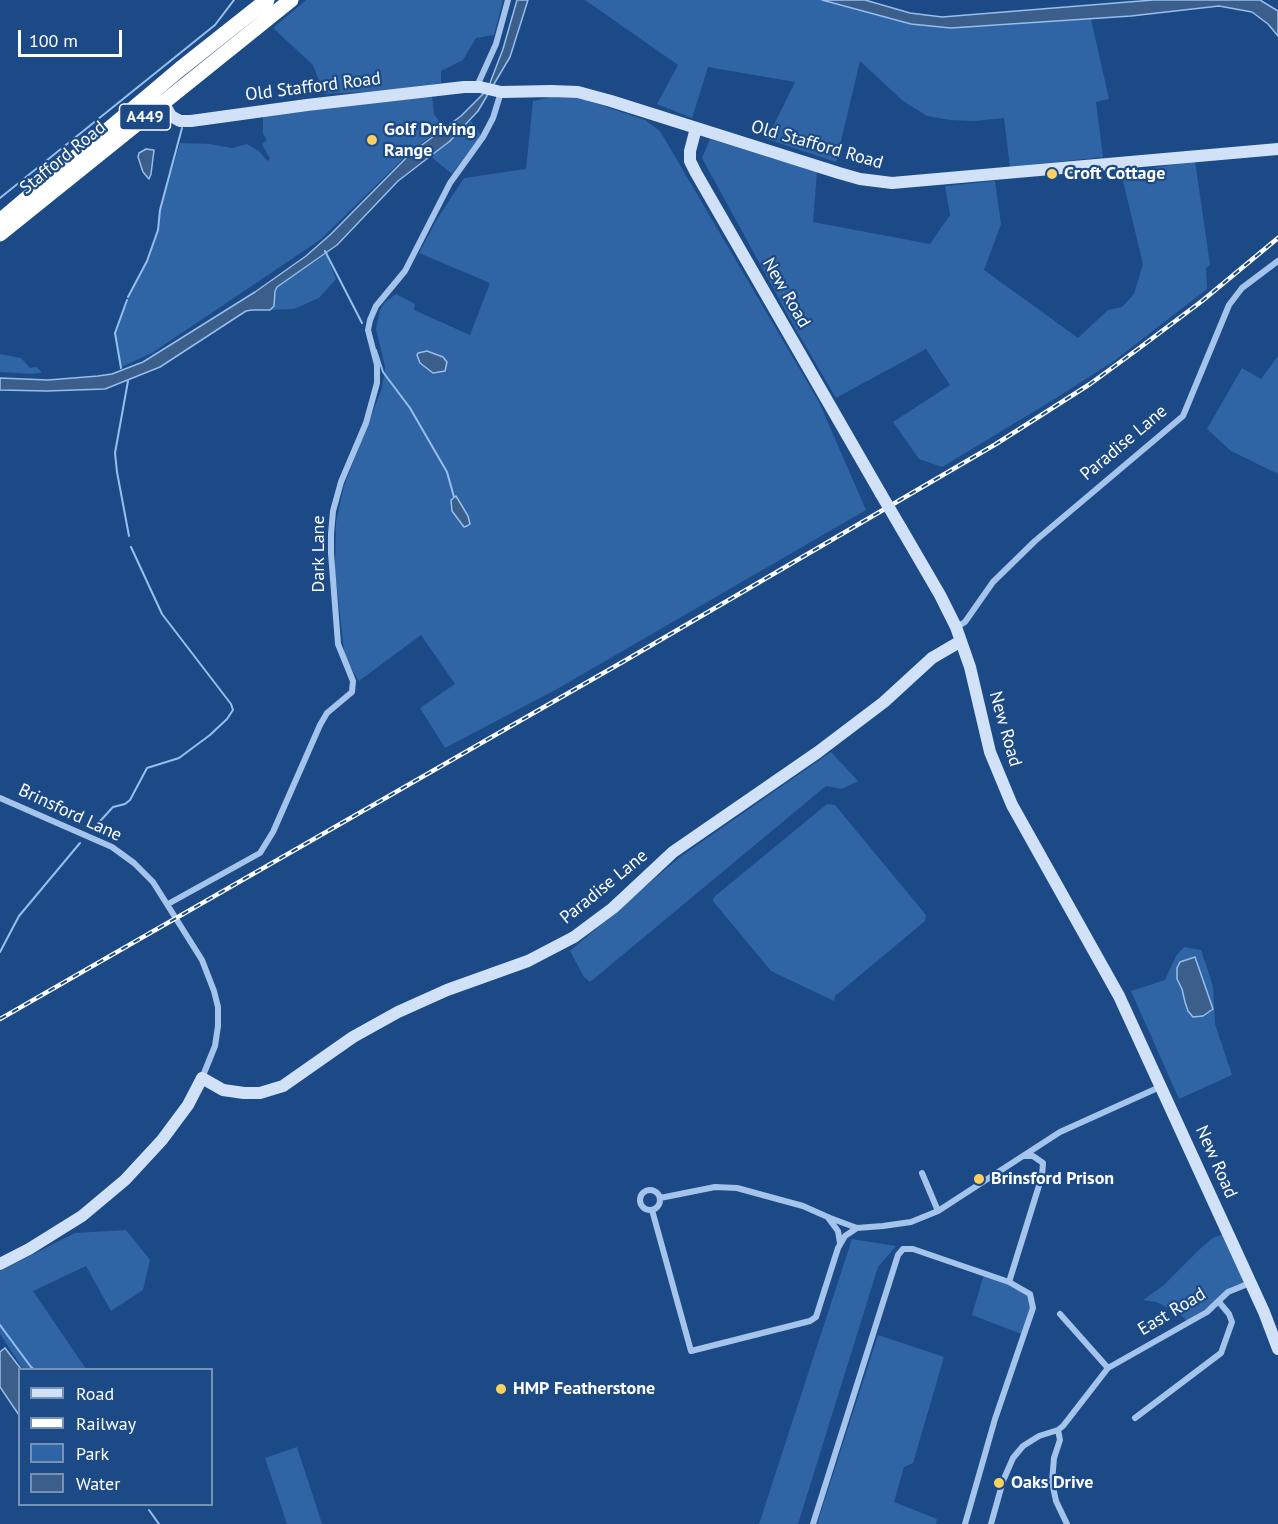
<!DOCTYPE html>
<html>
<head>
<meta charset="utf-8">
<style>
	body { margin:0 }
	#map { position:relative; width:1278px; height:1524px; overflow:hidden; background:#1c4a87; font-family:"PT Sans",sans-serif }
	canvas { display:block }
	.legend { position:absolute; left:18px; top:1368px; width:195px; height:138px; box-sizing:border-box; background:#1c4a87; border:2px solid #7792b7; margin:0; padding:8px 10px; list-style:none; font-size:18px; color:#fff }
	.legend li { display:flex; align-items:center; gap:12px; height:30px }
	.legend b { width:30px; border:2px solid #7792b7 }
	.scale { position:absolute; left:18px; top:30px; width:104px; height:27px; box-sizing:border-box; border:3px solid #fff; border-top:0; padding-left:8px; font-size:18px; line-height:21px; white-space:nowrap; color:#fff; -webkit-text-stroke:4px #1c4a87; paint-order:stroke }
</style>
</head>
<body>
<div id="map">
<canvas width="1278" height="1524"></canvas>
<ul class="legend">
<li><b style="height:8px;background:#d0e1f8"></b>Road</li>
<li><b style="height:8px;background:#fff"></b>Railway</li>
<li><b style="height:16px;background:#2f64a5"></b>Park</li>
<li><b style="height:16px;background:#3b5e8a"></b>Water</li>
</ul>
<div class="scale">100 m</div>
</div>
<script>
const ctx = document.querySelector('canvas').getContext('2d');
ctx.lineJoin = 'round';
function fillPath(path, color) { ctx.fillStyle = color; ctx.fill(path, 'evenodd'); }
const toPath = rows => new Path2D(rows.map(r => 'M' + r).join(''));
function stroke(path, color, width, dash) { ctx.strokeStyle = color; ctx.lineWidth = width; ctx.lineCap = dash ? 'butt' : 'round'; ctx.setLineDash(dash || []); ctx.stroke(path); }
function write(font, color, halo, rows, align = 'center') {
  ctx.font = font + ' "PT Sans",sans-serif'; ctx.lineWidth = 4.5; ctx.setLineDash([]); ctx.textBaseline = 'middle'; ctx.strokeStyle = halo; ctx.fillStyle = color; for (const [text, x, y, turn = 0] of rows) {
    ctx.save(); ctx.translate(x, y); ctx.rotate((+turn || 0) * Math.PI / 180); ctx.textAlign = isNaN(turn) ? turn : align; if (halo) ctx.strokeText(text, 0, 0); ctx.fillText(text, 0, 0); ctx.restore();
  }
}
const green = toPath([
	[306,0,503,0,494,35,476,38,463,60,441,71,441,83,385,91,324,94,313,65,273,28],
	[585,0,822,0,891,19,936,27,994,26,1091,19,1109,99,1096,102,1103,157,1010,167,1004,118,975,121,950,120,927,116,903,101,860,61,836,162,767,139,795,82,708,67,692,118,657,104,678,65],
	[432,96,434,114,443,127,410,152,320,240,152,353,121,367,118,356,115,333,122,312,147,261,158,230,160,210,180,143,210,144,232,148,247,144,260,152,267,161,270,159,262,144,267,140,263,134,263,116],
	[552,97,580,98,645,120,660,131,819,402,866,510,557,689,445,748,420,708,455,684,421,635,359,681,345,658,335,571,336,522,344,486,382,388,385,367,376,329,380,310,385,302,396,294,415,304,414,310,470,335,490,283,419,253,437,219,464,178,526,169,533,101],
	[471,121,481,135,452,174,429,155,450,141],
	[710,139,817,172,813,222,930,244,950,215,945,186,995,181,1001,224,984,270,1078,338,1108,310,1122,307,1134,294,1143,264,1121,173,1195,161,1210,265,1206,268,1207,289,1114,361,1053,400,942,467,919,459,893,422,950,385,926,349,836,398,795,328,702,158],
	[326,254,336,279,319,298,294,309,270,310,274,306,275,291,277,287],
	[0,354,21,358,30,368,36,367,42,372,34,374,0,372],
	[1278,356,1278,474,1231,451,1207,429,1242,368,1261,379],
	[831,752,858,781,842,789,826,786,590,982,584,977,570,951,680,857],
	[827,804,835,805,926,915,925,921,835,996,834,1001,771,971,713,901,714,897],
	[1184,947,1201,950,1213,986,1215,1024,1232,1075,1179,1099,1131,991,1165,980,1176,956],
	[1201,979,1208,996,1213,1009,1185,1002,1182,989],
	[126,1230,150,1260,143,1290,111,1311,86,1266,33,1291,86,1369,23,1369,0,1334,0,1271,75,1233],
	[1226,1233,1248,1281,1187,1321,1179,1313,1156,1302,1143,1300,1164,1285,1203,1246,1213,1238],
	[852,1239,896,1246,878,1267,798,1524,759,1524],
	[984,1274,1030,1294,1033,1308,1024,1335,972,1315],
	[878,1335,944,1357,913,1463,904,1467,894,1502,937,1519,936,1524,817,1524],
	[297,1447,322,1524,287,1524,265,1458]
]);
const water = toPath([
	[517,0,528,0,510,57,478,111,450,141,398,181,337,245,277,287,275,291,274,306,270,310,252,310,246,311,160,367,105,389,47,391,0,390,0,378,48,380,98,376,112,374,143,362,255,292,306,256,331,234,411,153,461,116,485,92,490,83,503,49,517,0],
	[822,0,865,0,910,13,942,17,1153,0,1260,0,1278,11,1278,36,1268,24,1252,12,1219,6,1131,16,951,28,911,24,822,0],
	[146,149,154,150,151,174,149,179,143,172,138,157,139,153,146,149],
	[427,351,443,357,447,362,445,371,433,373,420,363,417,355,418,353,427,351],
	[456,496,468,516,470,524,467,526,464,527,452,511,451,500,456,496],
	[1195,957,1213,1009,1203,1016,1193,1017,1188,1011,1185,1002,1182,989,1177,979,1177,968,1180,962,1195,957],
	[5,1348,21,1369,20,1370,19,1415,0,1387,0,1352,5,1348]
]);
const stream = toPath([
	[0,198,215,25,234,0],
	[325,251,362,323],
	[128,297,147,261,158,230,160,210,182,128],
	[376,350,383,372,410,408,447,472,454,497],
	[121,368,115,333,127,300],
	[128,381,115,453,117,472,129,536],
	[92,830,113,807,125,804,130,800,147,768,179,758,210,735,227,719,233,710,231,704,162,614,131,547],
	[0,952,19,916,80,843],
	[0,1325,31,1367,35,1370],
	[149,1510,159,1524]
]);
const street = toPath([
	[477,86,496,44,508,0],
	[957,627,965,622,993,582,1035,541,1183,416,1229,305,1242,288,1278,261],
	[0,798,112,847,134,863,153,882,202,960,214,991,218,1007,218,1026,215,1046,202,1078],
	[168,904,260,853,273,832,320,725,327,713,352,692,353,681,338,644,331,553,331,534,333,511,341,482,366,423,377,383,377,365,368,330,370,320,376,306,405,271,450,183,483,137,493,118,501,92],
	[922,1173,938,1211],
	'640 1200a10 10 0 1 1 20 0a10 10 0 1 1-20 0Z',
	[660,1198,715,1187,737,1188,803,1206,830,1218,857,1228,883,1226,911,1222,938,1211,1060,1132,1162,1086],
	[652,1210,691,1351,810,1321,816,1317,838,1248,845,1236,857,1228],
	[829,1219,838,1231,840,1243],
	[1009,1282,1042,1176,1043,1163,1033,1156,1023,1156],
	[1060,1314,1108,1368],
	[1135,1418,1221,1353,1232,1322,1229,1314,1219,1302],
	[1058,1430,1060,1440,1054,1458,1052,1482,1056,1501,1067,1524],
	[813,1524,898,1255,903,1249,913,1249,1009,1282,1030,1294,1033,1308,995,1419,965,1524],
	[991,1524,1003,1481,1013,1458,1023,1446,1039,1436,1058,1430,1063,1426,1108,1368,1207,1312,1228,1292,1250,1283]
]);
const secondary = toPath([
	[163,102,171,116,180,121,191,121,307,105,464,87,480,87,501,92,551,91,578,92,611,101,839,173,860,179,892,183,1278,149],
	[696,128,690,151,690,161,696,173,881,494],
	[901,528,940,595,956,627,970,667,990,752,1012,805,1119,996,1264,1312,1278,1349],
	[0,1264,29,1249,82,1216,125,1180,162,1140,188,1105,202,1078,223,1090,244,1093,260,1093,283,1086,353,1037,398,1012,447,990,528,961,574,937,613,908,673,852,818,752,884,702,932,658,961,641]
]);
const highway = toPath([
	[2,219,180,69,267,0],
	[0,234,291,0]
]);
const rail = toPath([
	[0,1019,626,660,996,444,1090,384,1138,349,1202,301,1278,238]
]);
const secondaryBridge = toPath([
	[881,494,901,528]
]);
const markers = [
	[372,140,6,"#fcd061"],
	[1052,174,6,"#fcd061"],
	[979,1179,6,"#fcd061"],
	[501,1389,6,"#fcd061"],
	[999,1483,6,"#fcd061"]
];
const shields = [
	[145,117,51]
];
const shieldNames = [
	["A449",145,117]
];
const streetNames = [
	["Old Stafford Road",313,87,-7],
	["Old Stafford Road",817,145,16],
	["Stafford Road",63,158,-39],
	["New Road",786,293,60],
	["Paradise Lane",1124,443,-40],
	["Dark Lane",319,554,-90],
	["New Road",1005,729,74],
	["Brinsford Lane",70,813,25],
	["Paradise Lane",604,887,-39],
	["New Road",1216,1162,66],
	["East Road",1172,1312,-31]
];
const poiNames = [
	["Golf Driving",384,130],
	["Range",384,151],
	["Croft Cottage",1064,174],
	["Brinsford Prison",991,1179],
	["HMP Featherstone",513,1389],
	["Oaks Drive",1011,1483]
];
fillPath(green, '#2f64a5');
fillPath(water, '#3b5e8a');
stroke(water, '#97bfed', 1.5);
stroke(stream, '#97bfed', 2);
stroke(street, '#a4c4eb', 6);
stroke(secondary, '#d0e1f8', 12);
stroke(highway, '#fff', 15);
stroke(rail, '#fff', 4.5);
stroke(rail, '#1c4a87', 2, [7]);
stroke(secondaryBridge, '#d0e1f8', 12);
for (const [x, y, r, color] of markers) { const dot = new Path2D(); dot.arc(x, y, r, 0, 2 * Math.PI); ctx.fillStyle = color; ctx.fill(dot); stroke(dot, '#1c4a87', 2); }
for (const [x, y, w] of shields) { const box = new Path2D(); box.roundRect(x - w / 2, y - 13, w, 26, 4.5); ctx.fillStyle = '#1c4a87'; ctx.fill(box); stroke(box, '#fff', 1.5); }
write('bold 16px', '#fff', null, shieldNames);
write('18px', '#fff', '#1c4a87', streetNames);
write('bold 18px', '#fff', '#1c4a87', poiNames, 'left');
</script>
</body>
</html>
